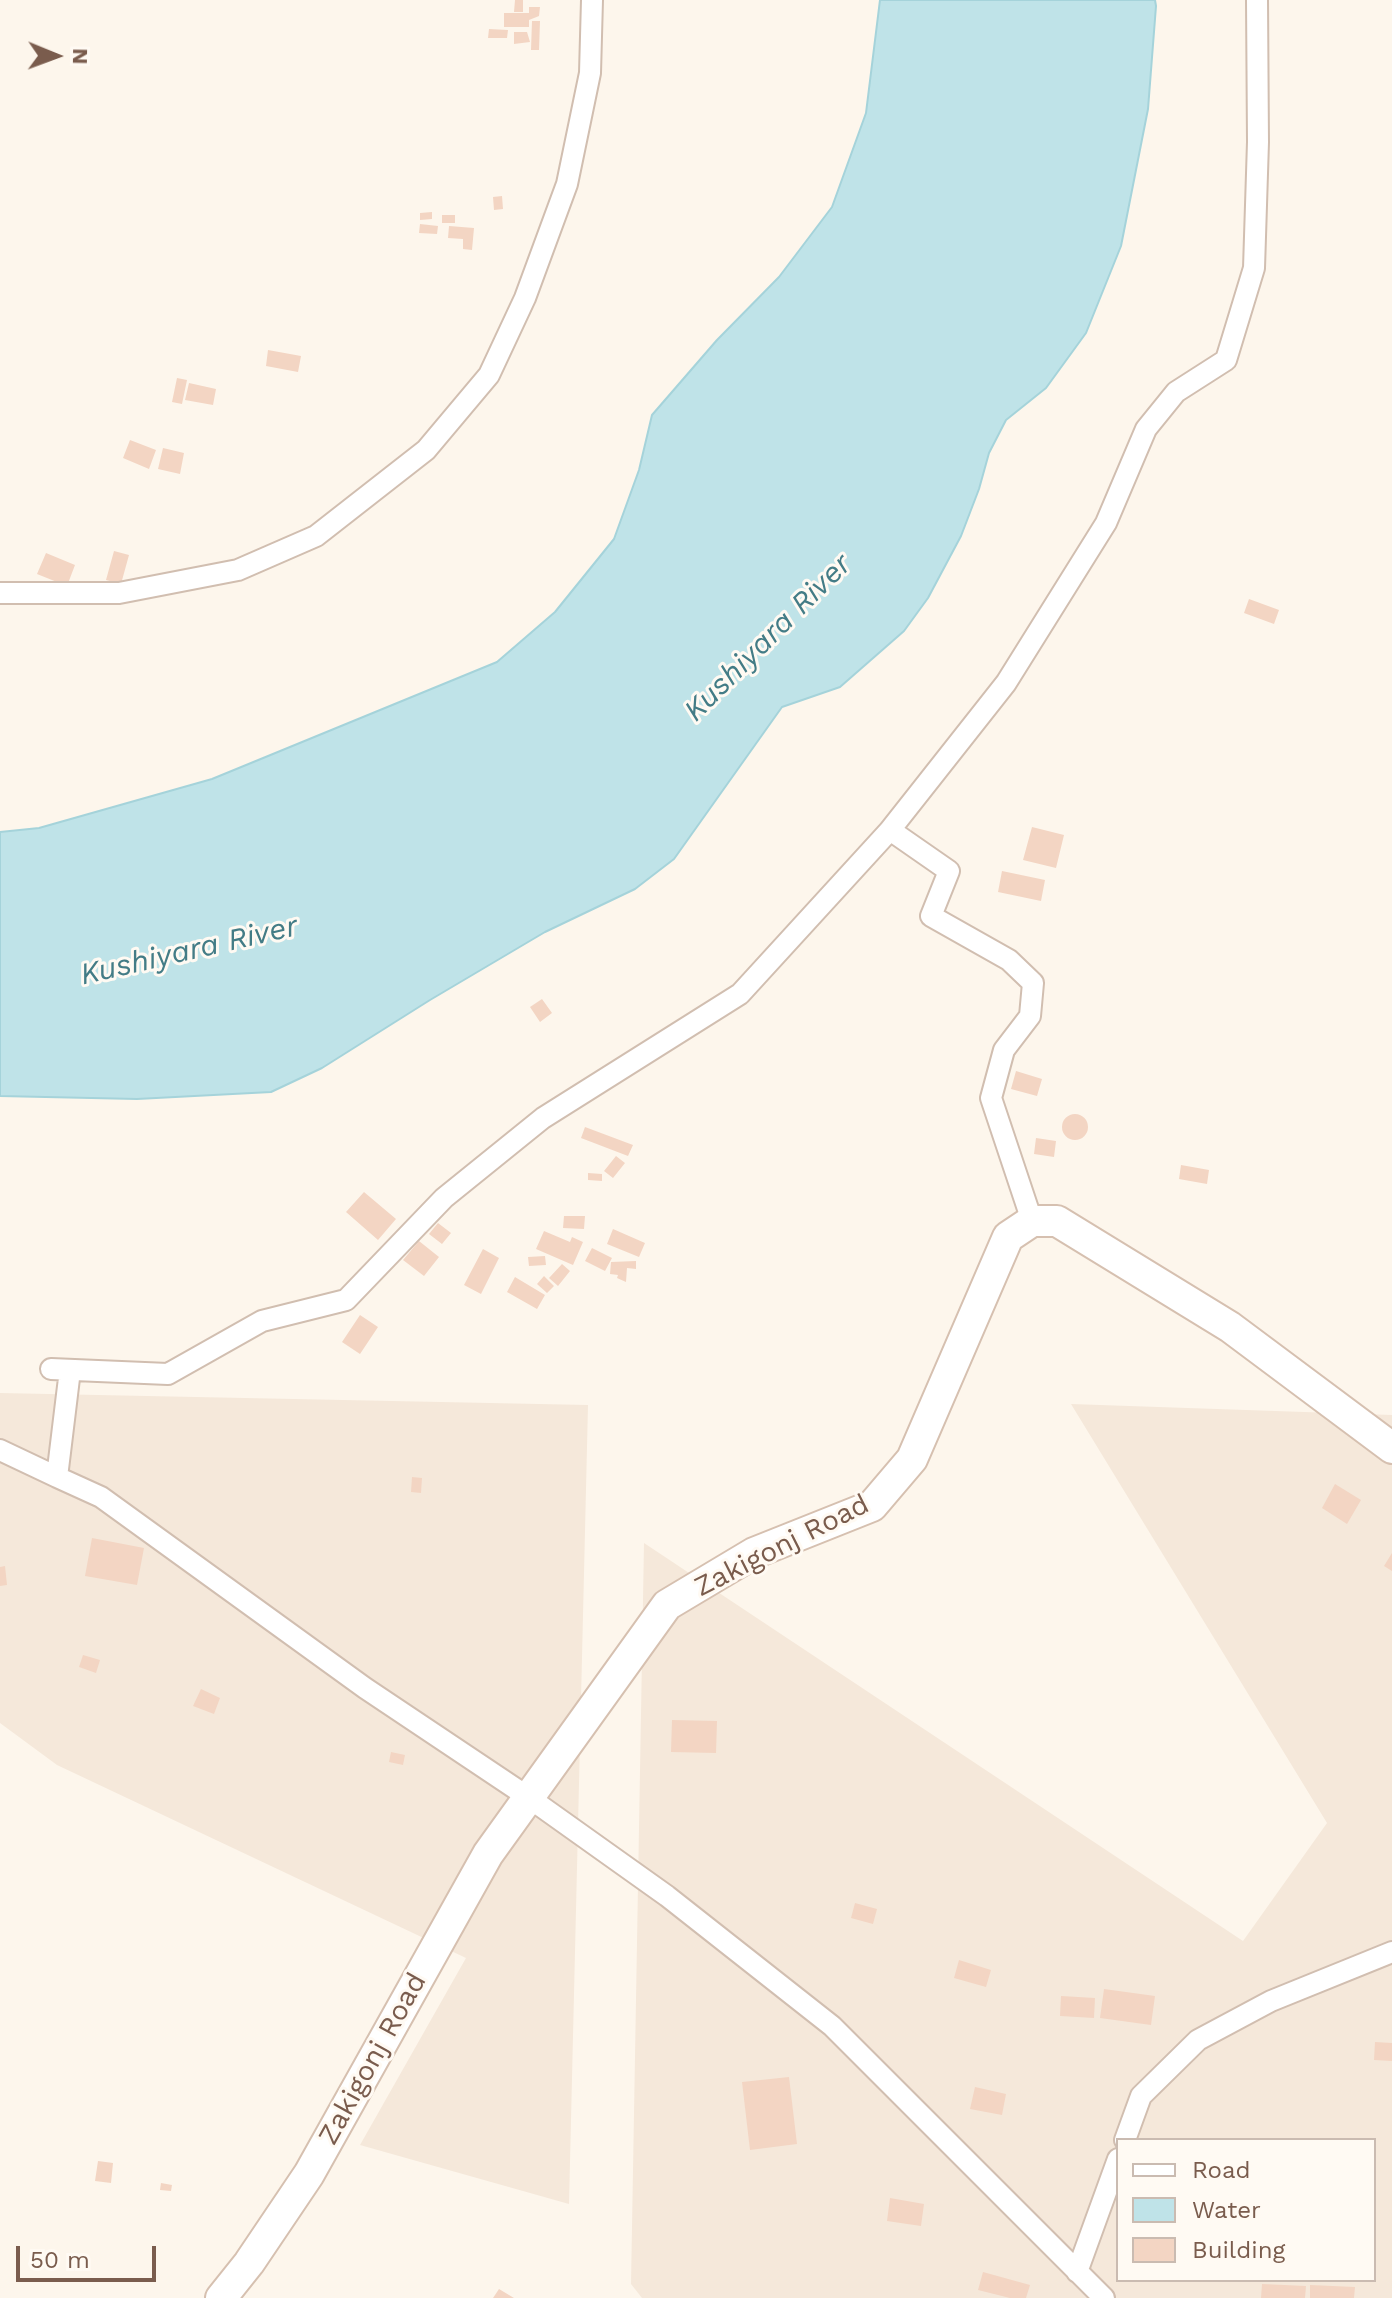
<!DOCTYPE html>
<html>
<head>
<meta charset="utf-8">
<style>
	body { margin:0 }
	#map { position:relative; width:1392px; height:2298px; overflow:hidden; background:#fdf6ec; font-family:"Work Sans",sans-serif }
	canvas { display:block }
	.legend { position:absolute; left:1116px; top:2138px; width:260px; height:144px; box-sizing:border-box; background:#fffaf3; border:2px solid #cabbb1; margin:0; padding:10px 14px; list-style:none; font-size:24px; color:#7a5c4d }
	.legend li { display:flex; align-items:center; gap:16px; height:40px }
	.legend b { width:40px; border:2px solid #cabbb1 }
	.north { position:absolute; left:16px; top:16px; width:80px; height:80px; -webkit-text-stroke:6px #fffaf3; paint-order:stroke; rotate:91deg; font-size:22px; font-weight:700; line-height:32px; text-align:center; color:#7a5c4d }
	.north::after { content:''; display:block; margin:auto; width:28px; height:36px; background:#7a5c4d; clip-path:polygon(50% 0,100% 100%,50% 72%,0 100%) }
	.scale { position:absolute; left:16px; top:2246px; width:140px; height:36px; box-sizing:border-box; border:4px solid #7a5c4d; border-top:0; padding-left:10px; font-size:24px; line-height:28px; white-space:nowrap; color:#7a5c4d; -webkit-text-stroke:6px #fffaf3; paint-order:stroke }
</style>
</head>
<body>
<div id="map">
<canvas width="1392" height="2298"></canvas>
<ul class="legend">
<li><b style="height:10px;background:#fff"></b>Road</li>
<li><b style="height:22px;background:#bfe3e8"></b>Water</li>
<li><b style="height:22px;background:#f3d5c3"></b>Building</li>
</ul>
<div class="north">N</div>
<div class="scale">50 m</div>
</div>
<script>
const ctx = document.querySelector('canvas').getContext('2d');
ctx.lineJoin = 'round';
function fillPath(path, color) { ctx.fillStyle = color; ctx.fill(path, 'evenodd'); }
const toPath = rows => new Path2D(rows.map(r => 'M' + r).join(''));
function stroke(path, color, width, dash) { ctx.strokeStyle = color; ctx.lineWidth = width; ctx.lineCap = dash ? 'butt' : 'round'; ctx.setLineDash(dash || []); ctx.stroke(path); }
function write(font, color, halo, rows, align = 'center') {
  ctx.font = font + ' "Work Sans",sans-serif'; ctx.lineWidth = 6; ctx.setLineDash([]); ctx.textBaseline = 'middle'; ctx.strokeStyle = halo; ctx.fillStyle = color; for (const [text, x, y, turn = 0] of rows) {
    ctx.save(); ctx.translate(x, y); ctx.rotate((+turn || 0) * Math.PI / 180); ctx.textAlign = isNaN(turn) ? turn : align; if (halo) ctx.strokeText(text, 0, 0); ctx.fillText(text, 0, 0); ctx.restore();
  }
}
const residential = toPath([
	[0,1393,588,1405,569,2204,360,2145,466,1958,57,1765,0,1723],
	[1071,1404,1392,1415,1392,2298,642,2298,631,2284,644,1543,1243,1941,1327,1823],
	[1118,2140,1374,2140,1374,2280,1118,2280]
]);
const water = toPath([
	[880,0,1155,0,1156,6,1148,109,1121,246,1086,333,1046,388,1006,420,989,453,979,489,961,536,928,598,904,631,840,687,782,707,674,859,635,889,545,932,430,1000,322,1068,271,1092,137,1099,0,1096,0,832,39,828,212,779,497,662,555,612,614,539,639,470,652,415,717,340,779,277,832,207,866,113,880,0]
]);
const building = toPath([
	[515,0,523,0,523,12,514,12],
	[529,7,540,7,539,16,529,20,529,27,504,27,504,13,529,13],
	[532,21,540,21,539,50,531,50],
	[489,29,508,30,507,38,488,38],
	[514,32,527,32,530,42,514,44],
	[502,196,503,209,494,210,493,197],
	[432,212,432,219,420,220,420,213],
	[442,215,455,215,455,223,442,223],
	[420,224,438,226,437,234,419,233],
	[449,226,474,228,472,250,463,249,463,239,448,238],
	[268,350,301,356,298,372,266,366],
	[177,378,187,380,182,404,172,402],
	[189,383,216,389,213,405,185,400],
	[130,440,156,450,149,469,123,458],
	[163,448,184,453,180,474,158,469],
	[114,551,129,555,121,584,106,580],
	[46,553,75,565,67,586,37,574],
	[1249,599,1279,610,1274,624,1244,613],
	[1032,827,1064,835,1056,868,1023,860],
	[1002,871,1045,880,1041,901,998,892],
	[542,999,552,1013,540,1022,530,1007],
	[1016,1071,1042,1079,1037,1096,1011,1089],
	'1062 1127a13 13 0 1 1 26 0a13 13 0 1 1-26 0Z',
	[585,1127,633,1145,628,1156,581,1138],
	[1036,1138,1056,1141,1054,1157,1034,1154],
	[616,1156,625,1163,613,1178,604,1171],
	[1181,1165,1209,1170,1207,1184,1179,1179],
	[588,1173,602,1174,602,1181,588,1180],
	[364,1192,396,1219,378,1240,346,1212],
	[564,1216,585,1216,584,1229,563,1228],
	[438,1223,451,1233,442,1244,429,1234],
	[613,1229,645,1243,639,1257,607,1244],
	[544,1231,570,1242,572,1237,583,1242,573,1265,536,1249],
	[419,1241,439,1257,424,1276,403,1260],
	[592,1248,612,1258,605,1271,585,1261],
	[483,1249,499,1258,481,1294,464,1285],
	[545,1256,546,1265,529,1266,528,1257],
	[636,1261,636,1269,627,1268,626,1282,617,1278,618,1275,610,1274,611,1262],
	[562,1264,570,1271,558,1286,549,1278],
	[544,1276,554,1286,547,1293,537,1284],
	[515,1277,545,1295,537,1309,507,1292],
	[360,1315,378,1327,360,1354,342,1342],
	[412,1477,422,1478,421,1493,411,1492],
	[1335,1484,1361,1500,1347,1524,1322,1508],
	[92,1538,144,1548,137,1585,85,1576],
	[1392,1553,1392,1571,1384,1566],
	[5,1566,7,1585,0,1586,0,1567],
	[83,1655,100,1660,96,1673,79,1667],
	[201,1689,220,1698,214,1714,193,1706],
	[672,1720,717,1721,716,1753,671,1752],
	[391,1752,405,1755,403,1765,389,1762],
	[855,1903,877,1909,873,1924,851,1918],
	[959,1960,991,1970,986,1987,954,1978],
	[1104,1989,1155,1996,1151,2025,1100,2018],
	[1061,1996,1095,1998,1094,2018,1060,2016],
	[1375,2042,1392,2043,1392,2061,1374,2060],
	[789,2077,797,2144,750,2150,742,2082],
	[975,2087,1006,2094,1002,2115,970,2109],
	[98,2161,113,2163,111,2183,95,2181],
	[161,2183,172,2185,171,2191,160,2190],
	[890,2198,924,2204,921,2226,887,2221],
	[983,2272,1030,2285,1026,2298,1010,2298,978,2290],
	[1262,2284,1306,2286,1305,2298,1261,2298],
	[1310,2285,1355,2287,1354,2298,1310,2298],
	[499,2289,514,2298,493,2298]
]);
const street = toPath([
	[0,593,119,593,238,570,316,536,426,450,489,375,525,298,567,184,590,73,592,0],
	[1032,1221,991,1098,1004,1050,1030,1016,1033,983,1009,960,931,916,949,871,890,830,1006,683,1106,523,1146,429,1176,392,1226,360,1254,268,1258,142,1257,0],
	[51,1369,168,1374,262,1321,346,1300,444,1198,543,1118,740,994,890,830],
	[70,1370,57,1477,101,1497,365,1688,528,1797,667,1896,832,2026,1104,2298],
	[0,1450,57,1477],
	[1125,2140,1141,2096,1198,2040,1271,2001,1392,1952],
	[1077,2272,1118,2159]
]);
const secondary = toPath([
	[221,2298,249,2263,309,2174,488,1854,667,1605,754,1553,872,1506,912,1459,1008,1237,1032,1221,1057,1221,1230,1327,1392,1448]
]);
const streetNames = [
	["Zakigonj Road",782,1546,-27],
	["Zakigonj Road",373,2059,-61]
];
const waterNames = [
	["Kushiyara River",768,638,-45],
	["Kushiyara River",189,951,-13]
];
fillPath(residential, '#f5e8da');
fillPath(water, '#bfe3e8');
stroke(water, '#a5d3da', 2);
fillPath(building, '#f3d5c3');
stroke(street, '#d1beb0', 24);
stroke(secondary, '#d6c0b0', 34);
stroke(street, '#fff', 20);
stroke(secondary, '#fff', 30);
write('28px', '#7a5c4d', '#fffaf3', streetNames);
write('italic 30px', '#437c86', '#fffaf3', waterNames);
</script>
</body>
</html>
